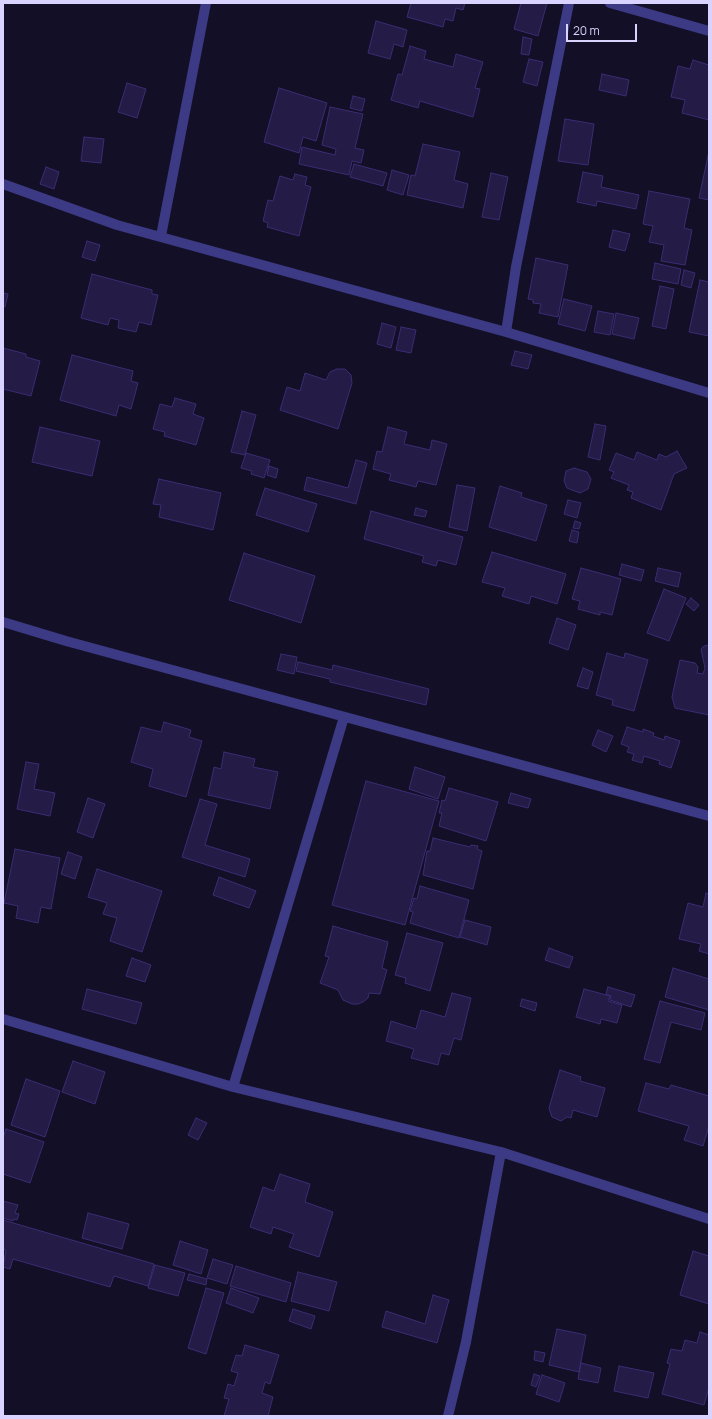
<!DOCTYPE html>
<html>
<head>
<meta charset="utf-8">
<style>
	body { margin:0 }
	#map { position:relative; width:712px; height:1419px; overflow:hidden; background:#130f26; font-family:Manrope,sans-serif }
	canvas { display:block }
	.frame { position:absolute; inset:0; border:4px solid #d9d4ff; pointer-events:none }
	.scale { position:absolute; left:566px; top:24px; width:71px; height:18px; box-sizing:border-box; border:2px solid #d9d4ff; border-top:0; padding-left:5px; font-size:12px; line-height:14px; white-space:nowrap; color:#d9d4ff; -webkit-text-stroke:3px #130f26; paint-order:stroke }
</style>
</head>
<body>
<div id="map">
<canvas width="712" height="1419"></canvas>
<div class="frame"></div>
<div class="scale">20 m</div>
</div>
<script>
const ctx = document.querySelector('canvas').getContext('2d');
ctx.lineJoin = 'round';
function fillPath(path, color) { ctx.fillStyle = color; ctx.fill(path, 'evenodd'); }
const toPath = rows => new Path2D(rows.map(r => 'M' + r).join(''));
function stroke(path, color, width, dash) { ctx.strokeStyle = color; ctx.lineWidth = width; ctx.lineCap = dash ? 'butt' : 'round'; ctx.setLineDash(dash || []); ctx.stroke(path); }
const building = toPath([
	[411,3,465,3,463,10,456,8,453,21,445,19,443,27,407,17,411,3],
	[521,3,547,3,538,36,514,29,521,3],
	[376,21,407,30,403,47,394,44,390,59,368,53,376,21],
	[523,37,532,39,529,55,521,54,523,37],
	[410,46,426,51,424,59,453,67,456,54,483,62,475,88,480,89,473,117,420,101,418,108,391,100,398,74,402,75,410,46],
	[529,59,543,62,537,86,523,82,529,59],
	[693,60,709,65,709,120,682,113,685,100,671,97,678,66,690,69,693,60],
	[602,74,629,80,626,96,599,90,602,74],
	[127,83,146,89,137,118,118,112,127,83],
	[279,88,327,103,316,141,303,137,299,153,264,142,279,88],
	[353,96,365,99,362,111,350,108,353,96],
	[330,107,363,114,355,148,364,150,361,163,352,161,349,175,299,164,302,147,335,155,336,149,322,145,330,107],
	[565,119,594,124,588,165,558,161,565,119],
	[84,137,104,139,101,163,81,161,84,137],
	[423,144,460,152,454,180,468,184,463,208,407,195,411,175,415,176,423,144],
	[709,151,709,200,699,198,709,151],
	[354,164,387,173,383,186,350,177,354,164],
	[46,167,59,172,54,189,40,184,46,167],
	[392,170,409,175,403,195,387,190,392,170],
	[583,172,603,176,601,187,639,195,636,209,597,201,596,206,577,202,583,172],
	[491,173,508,177,499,220,482,217,491,173],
	[295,174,307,177,305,185,311,187,299,236,267,227,268,223,263,221,268,200,273,201,280,176,293,180,295,174],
	[649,191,690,199,684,228,692,230,685,265,661,261,664,245,649,242,653,226,643,224,649,191],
	[613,230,630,234,625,251,609,247,613,230],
	[87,241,100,245,95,261,82,257,87,241],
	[536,258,568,265,558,317,539,313,541,304,533,303,533,300,528,299,536,258],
	[655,263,681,269,678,284,652,279,655,263],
	[684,270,695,273,691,288,681,285,684,270],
	[92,274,152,290,152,294,158,295,151,325,139,322,136,332,118,328,119,320,110,318,108,325,81,318,92,274],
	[700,280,709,282,709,336,689,332,700,280],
	[660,286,674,289,666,329,652,326,660,286],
	[3,293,8,294,5,307,3,306,3,293],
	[564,299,592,306,585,331,558,324,564,299],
	[598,311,614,314,610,335,594,332,598,311],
	[616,313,639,318,634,339,612,334,616,313],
	[382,323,396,327,391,348,377,344,382,323],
	[401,327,416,330,411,353,396,350,401,327],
	[3,348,26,354,26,357,40,361,31,396,3,389,3,348],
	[515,351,532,355,528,369,511,365,515,351],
	[72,355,133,371,131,381,138,383,131,409,119,405,116,416,60,400,72,355],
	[337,369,345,369,351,375,352,383,338,429,280,410,287,387,300,391,305,373,326,380,330,372,337,369],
	[175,398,196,404,193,414,204,418,196,445,164,436,165,432,153,429,160,404,172,407,175,398],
	[242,411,256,415,245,455,231,452,242,411],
	[595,424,606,426,600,460,588,457,595,424],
	[40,427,100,441,92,476,32,462,40,427],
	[388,427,407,432,404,444,430,450,432,440,447,444,436,485,418,481,416,487,389,480,391,474,373,469,377,451,382,452,388,427],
	[677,451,687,468,674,474,661,510,631,498,633,492,627,490,629,485,611,478,614,472,609,470,616,453,634,460,637,452,657,460,659,454,666,457,677,451],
	[246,453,270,460,264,478,251,474,252,471,241,468,246,453],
	[356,460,367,463,356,504,304,490,307,477,348,488,356,460],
	[269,466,278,469,276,478,267,475,269,466],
	[574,468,587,472,591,479,588,489,580,493,567,488,564,481,566,471,574,468],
	[159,479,221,493,213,530,159,517,161,505,153,504,159,479],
	[457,485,475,488,467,531,449,527,457,485],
	[500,486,522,493,521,497,547,505,536,541,489,527,500,486],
	[265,488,317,504,308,532,256,515,265,488],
	[568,500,581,503,577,518,564,514,568,500],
	[416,508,427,511,425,517,414,515,416,508],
	[371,511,463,537,456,565,438,560,436,566,422,562,424,556,364,539,371,511],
	[575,521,581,523,579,529,573,528,575,521],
	[572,530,579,532,577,543,569,541,572,530],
	[492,552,566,574,557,604,531,596,529,604,502,596,505,588,482,582,492,552],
	[244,553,315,576,301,623,229,600,244,553],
	[622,564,644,570,641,581,619,575,622,564],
	[581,568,621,579,612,615,600,612,600,615,578,609,580,601,572,599,581,568],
	[658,568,681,573,678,587,655,581,658,568],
	[664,589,686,598,669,641,647,633,664,589],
	[691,598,699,605,694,611,686,604,691,598],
	[557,618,576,625,568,650,549,643,557,618],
	[709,645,709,715,675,708,672,697,680,660,695,663,698,667,697,673,703,674,705,668,701,649,704,646,709,645],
	[607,653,624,658,625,653,648,660,634,711,612,705,613,700,596,695,607,653],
	[281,654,297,657,294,674,277,670,281,654],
	[298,662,332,670,333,665,429,689,426,705,330,682,330,679,296,671,298,662],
	[583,668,593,672,588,689,577,686,583,668],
	[164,722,191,730,189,737,202,741,186,797,149,786,153,769,131,762,141,727,161,732,164,722],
	[627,727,643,732,643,729,654,733,653,736,664,740,665,736,680,741,671,768,659,764,660,761,644,756,642,763,632,760,634,754,627,752,629,747,621,744,627,727],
	[598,730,613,736,606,752,592,745,598,730],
	[224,752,255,759,253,767,278,772,270,809,208,795,214,767,221,769,224,752],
	[26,762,39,764,34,789,55,793,50,816,17,809,26,762],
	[415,767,445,777,438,799,409,789,415,767],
	[366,781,439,801,405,925,332,905,366,781],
	[449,788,498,802,486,841,439,826,442,813,439,813,442,800,445,801,449,788],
	[511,793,531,799,528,808,508,803,511,793],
	[88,798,105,804,93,838,77,832,88,798],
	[200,799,217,804,205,845,250,859,245,877,182,857,200,799],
	[433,838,470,847,471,845,478,846,477,849,482,851,473,889,423,875,427,851,430,851,433,838],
	[15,849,60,858,51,909,41,907,38,923,16,918,18,906,4,903,15,849],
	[68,852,82,857,75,879,61,874,68,852],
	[97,869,162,891,142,952,110,941,117,918,103,914,107,903,88,897,97,869],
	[219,877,256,891,249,908,213,895,219,877],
	[420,886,469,900,459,938,410,923,413,912,410,911,414,898,417,899,420,886],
	[706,893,709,894,709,954,699,951,701,944,679,939,688,903,703,907,706,893],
	[465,920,491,927,487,945,460,937,465,920],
	[333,926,388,942,382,968,387,970,380,994,369,993,368,998,363,1002,358,1004,352,1004,343,1000,338,990,320,983,329,957,325,956,333,926],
	[407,933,443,943,430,991,405,983,406,978,395,975,407,933],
	[549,948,573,957,569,968,545,960,549,948],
	[132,958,151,965,145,982,126,976,132,958],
	[673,968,709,979,709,1010,665,997,673,968],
	[608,987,635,995,631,1007,610,1000,611,996,606,994,608,987],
	[87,989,142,1003,136,1024,82,1009,87,989],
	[584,989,610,996,608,1001,622,1005,617,1023,601,1019,600,1024,576,1017,584,989],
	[452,993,471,998,461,1040,454,1038,449,1055,441,1053,438,1065,411,1058,414,1049,386,1041,391,1021,416,1029,421,1010,445,1017,452,993],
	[522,999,537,1003,535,1011,520,1006,522,999],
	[660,1001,705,1013,701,1030,671,1022,660,1063,644,1059,660,1001],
	[73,1061,105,1072,95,1104,62,1092,73,1061],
	[560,1070,581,1077,580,1081,605,1088,597,1117,573,1110,571,1118,567,1117,561,1121,552,1117,549,1108,560,1070],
	[26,1079,60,1091,45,1137,11,1125,26,1079],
	[646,1083,669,1089,671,1085,709,1096,709,1126,703,1146,684,1140,689,1126,638,1111,646,1083],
	[196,1118,207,1123,198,1140,188,1135,196,1118],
	[6,1129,44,1142,30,1183,3,1174,3,1138,6,1129],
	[280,1174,310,1184,305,1202,333,1212,319,1257,289,1247,294,1234,273,1227,271,1234,250,1227,263,1187,274,1191,280,1174],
	[3,1201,18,1205,15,1213,19,1214,17,1220,14,1219,13,1221,3,1218,3,1201],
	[88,1213,129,1224,122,1249,82,1238,88,1213],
	[3,1220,154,1264,148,1286,114,1276,110,1287,13,1259,10,1269,3,1267,6,1250,3,1249,3,1220],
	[180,1241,208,1250,201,1274,173,1265,180,1241],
	[693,1251,709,1256,709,1304,680,1295,693,1251],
	[213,1259,233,1265,227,1284,207,1278,213,1259],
	[155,1265,185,1273,178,1296,148,1288,155,1265],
	[236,1266,291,1283,286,1302,230,1286,236,1266],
	[298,1272,337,1282,329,1311,291,1301,298,1272],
	[189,1274,207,1279,206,1285,187,1280,189,1274],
	[206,1288,224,1293,206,1354,188,1348,206,1288],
	[231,1288,259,1298,253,1313,226,1303,231,1288],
	[433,1295,449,1300,437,1343,382,1327,386,1311,425,1324,433,1295],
	[293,1309,315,1316,311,1329,289,1321,293,1309],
	[557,1329,586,1335,579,1372,549,1365,557,1329],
	[700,1332,709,1335,709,1387,704,1405,662,1394,670,1364,667,1363,671,1349,682,1351,685,1340,697,1343,700,1332],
	[245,1345,279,1355,270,1384,265,1382,262,1393,273,1397,268,1416,224,1416,229,1399,224,1398,228,1384,234,1386,238,1373,231,1371,236,1355,242,1356,245,1345],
	[535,1351,545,1353,543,1362,534,1360,535,1351],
	[581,1363,601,1368,598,1383,578,1379,581,1363],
	[619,1366,654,1373,648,1398,614,1391,619,1366],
	[534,1374,540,1376,536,1387,531,1385,534,1374],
	[542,1375,565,1383,559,1402,536,1394,542,1375]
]);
const minor = toPath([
	[610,3,709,31],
	[3,184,117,225,506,332,709,393],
	[161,236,206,3],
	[506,332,516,267,569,3],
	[3,622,66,641,709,816],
	[3,1019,233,1087,501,1152,709,1219],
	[233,1087,344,717],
	[448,1416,466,1342,501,1152]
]);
fillPath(building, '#241b47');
stroke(building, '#3b2d73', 1);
stroke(minor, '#3d3a85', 10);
</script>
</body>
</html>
